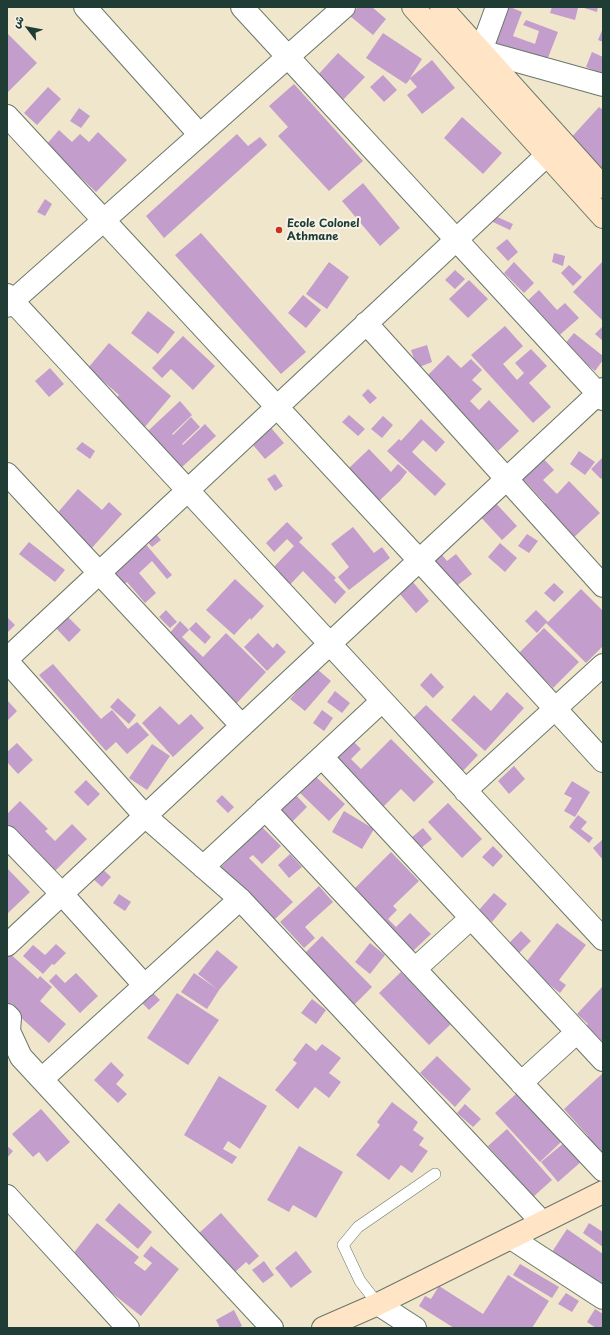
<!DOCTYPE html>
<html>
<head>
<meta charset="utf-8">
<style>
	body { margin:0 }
	#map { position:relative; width:610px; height:1335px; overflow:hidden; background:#f0e6cc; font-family:"Playpen Sans","Playpen Sans Arabic",sans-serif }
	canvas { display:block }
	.frame { position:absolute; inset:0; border:8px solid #1f3d34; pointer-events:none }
	.north { position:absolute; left:8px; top:8px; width:40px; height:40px; -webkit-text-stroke:3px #f7f3e8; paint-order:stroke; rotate:302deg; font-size:11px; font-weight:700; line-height:16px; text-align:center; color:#1f3d34 }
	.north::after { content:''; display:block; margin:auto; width:14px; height:18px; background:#1f3d34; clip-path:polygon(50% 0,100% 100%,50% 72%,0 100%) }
</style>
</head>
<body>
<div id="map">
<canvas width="610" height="1335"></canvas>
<div class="frame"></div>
<div class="north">ش</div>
</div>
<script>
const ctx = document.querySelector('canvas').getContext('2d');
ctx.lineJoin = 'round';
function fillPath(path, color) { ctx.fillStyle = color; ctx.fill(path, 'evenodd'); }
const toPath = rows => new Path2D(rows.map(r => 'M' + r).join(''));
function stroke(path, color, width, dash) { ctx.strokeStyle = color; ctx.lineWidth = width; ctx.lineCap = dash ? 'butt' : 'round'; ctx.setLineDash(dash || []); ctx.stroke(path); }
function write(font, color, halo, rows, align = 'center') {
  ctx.font = font + ' "Playpen Sans",sans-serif'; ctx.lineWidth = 4; ctx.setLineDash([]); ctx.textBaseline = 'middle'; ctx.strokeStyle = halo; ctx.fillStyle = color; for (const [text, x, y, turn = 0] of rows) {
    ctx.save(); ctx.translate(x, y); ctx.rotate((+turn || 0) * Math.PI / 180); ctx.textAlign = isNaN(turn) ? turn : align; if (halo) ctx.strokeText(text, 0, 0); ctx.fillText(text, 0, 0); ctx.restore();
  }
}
const building = toPath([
	[358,7,372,7,386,19,373,35,350,16],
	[500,7,510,7,522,12,513,36,535,44,539,31,523,25,526,20,558,32,546,63,487,40],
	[552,7,577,7,578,8,575,20,550,13],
	[584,7,598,7,597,12,584,8],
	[603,28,603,42,598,40],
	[7,33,37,63,7,93],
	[383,33,422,59,410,78,432,60,455,88,422,114,407,95,417,87,410,79,406,84,366,58],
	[592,52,603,57,603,74,586,67],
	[338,53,365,77,342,101,316,77],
	[383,75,397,90,384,102,370,87],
	[294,84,363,161,329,191,278,136,288,127,269,106],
	[48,87,61,99,37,125,24,113],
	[599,107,603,110,603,171,569,140],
	[79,108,90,116,81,128,70,121],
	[462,117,502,153,483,174,444,138],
	[59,130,72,142,80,134,89,142,98,132,127,160,96,192,46,145],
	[237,134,248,146,260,137,267,145,164,238,146,216],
	[363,183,400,228,380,246,342,201],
	[45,199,52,204,45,216,37,212],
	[495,216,513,224,510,230,493,222],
	[201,233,306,352,281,374,175,255],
	[507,239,518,252,508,261,496,248],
	[554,253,565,256,563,266,552,262],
	[603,261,603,321,573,292],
	[329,262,349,277,327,309,306,294],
	[514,262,534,283,524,293,504,273],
	[569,265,582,277,573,286,561,273],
	[455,270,465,279,455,289,445,280],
	[469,280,488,299,468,318,449,299],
	[539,290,557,310,565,303,579,318,554,340,522,306],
	[303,295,321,310,306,328,288,313],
	[148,311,175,332,158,354,131,333],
	[505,326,523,346,503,364,517,380,524,373,515,363,531,349,547,366,529,383,551,407,533,423,471,355],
	[603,326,603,341,595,334],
	[574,333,603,356,603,360,595,371,563,346],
	[183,336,215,366,193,390,171,369,162,378,152,368],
	[109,343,171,396,144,428,113,402,119,395,88,368],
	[427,345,432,362,417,368,411,350],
	[448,355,461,368,471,359,482,370,472,380,482,389,470,401,479,410,489,400,519,431,498,451,425,378],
	[50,368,64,384,49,397,35,381],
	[368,389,377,398,370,404,362,395],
	[180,401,192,415,172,434,173,435,191,417,200,427,182,444,183,445,205,424,216,436,182,467,148,431],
	[349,415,365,429,358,436,342,422],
	[383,416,393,425,382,438,371,429],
	[421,419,445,442,436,452,423,440,412,452,446,484,435,496,387,451,399,439,401,441],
	[266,422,284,443,265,459,247,438],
	[82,442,95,451,90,459,76,449],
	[369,449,391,472,398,464,407,472,400,481,379,501,348,469],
	[579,451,595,462,585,475,570,464],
	[541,456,554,470,543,480,557,494,569,481,600,513,571,540,540,508,545,503,520,476],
	[603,457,603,477,601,479,591,469],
	[275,474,283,486,275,491,267,479],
	[78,489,102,510,109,502,122,514,91,549,54,517],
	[491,498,517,526,502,540,476,512],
	[287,522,303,538,299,542,336,578,334,580,346,592,335,604,303,571,287,588,270,571,294,546,287,539,274,552,266,543],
	[149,526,161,540,152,547,141,534],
	[353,527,374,553,382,547,390,558,349,590,338,577,349,567,331,544],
	[527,534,538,541,529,553,518,546],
	[143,541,172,575,167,579,152,561,139,573,156,593,145,603,127,582,122,586,109,570],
	[29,542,65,570,55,582,19,554],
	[500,543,517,558,505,572,488,557],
	[436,547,447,561,456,554,472,574,454,588,428,554],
	[235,579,264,606,251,620,250,618,234,635,206,610],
	[412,581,429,601,416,613,399,593],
	[554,583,564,592,554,602,544,593],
	[581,589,603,611,603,646,586,663,546,623,537,633,525,621,536,610,548,622],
	[166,610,177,622,170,628,159,617],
	[66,615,81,630,69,642,55,627],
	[7,617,15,625,7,633],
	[180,621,189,630,182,637,203,657,226,633,266,672,235,705,168,635],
	[196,622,211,637,205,644,189,629],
	[544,628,579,662,553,688,519,653],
	[258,633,273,648,277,643,286,652,267,671,244,647],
	[53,664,101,719,112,710,128,729,137,722,149,735,127,754,116,742,106,751,39,675],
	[317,669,331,681,305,711,290,699],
	[431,673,444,687,433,698,420,685],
	[335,691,350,703,342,713,327,702],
	[507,692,524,708,485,751,451,720,474,695,491,711],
	[118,698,136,715,129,724,110,707],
	[7,700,17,711,7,721],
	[426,705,478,755,463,771,410,721],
	[160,706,179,725,191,714,204,728,173,757,142,723],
	[322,710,333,718,324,731,313,723],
	[351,739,361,749,351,759,361,769,391,739,434,782,414,802,401,789,382,808,332,759],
	[17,743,33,760,18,774,7,762,7,752],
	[152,744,170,756,147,790,129,778],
	[514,766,525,779,509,794,498,781],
	[315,776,345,804,329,821,300,793],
	[86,780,100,794,88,806,74,792],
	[572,781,590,792,575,817,564,811,572,798,564,794],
	[293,792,307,807,290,824,276,809],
	[222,795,234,807,228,813,216,801],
	[20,801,48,829,45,831,55,841,72,824,87,839,53,873,7,828,7,814],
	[448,803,482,839,462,858,428,822],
	[344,811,374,829,362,849,332,832],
	[578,815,587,822,581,829,593,838,589,843,569,827],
	[262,827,281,846,262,864,253,855,249,858,293,902,274,920,221,867],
	[423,828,432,839,420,849,411,838],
	[602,840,603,841,603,860,593,848],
	[493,846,503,856,493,867,482,857],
	[391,852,419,881,393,906,397,910,388,919,396,927,410,913,431,934,413,951,352,891],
	[290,854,302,867,289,878,278,865],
	[99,866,111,877,102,887,90,876],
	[7,868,30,892,7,914],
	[319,886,333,902,305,927,315,938,304,948,280,922],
	[494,893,507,904,492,922,478,911],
	[119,894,131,902,125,911,113,903],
	[557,923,586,945,559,980,566,985,560,993,524,965],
	[521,931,531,941,517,955,507,945],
	[322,936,372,987,352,1007,301,957],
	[370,943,385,955,370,974,355,962],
	[56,944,66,953,54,965,52,964,43,974,23,956,33,945,45,955],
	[217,950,238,967,219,990,207,1009,181,992,194,973,217,989,198,974],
	[7,951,38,979,40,976,52,987,40,1001,66,1024,49,1043,7,1005],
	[401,972,451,1024,429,1045,379,993],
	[76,973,98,996,80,1013,49,981,56,974,65,983],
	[603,986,603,1043,585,1027,588,1024,577,1014],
	[152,992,160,1000,149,1010,141,1002],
	[177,993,219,1020,188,1065,147,1038],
	[312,999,326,1010,316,1024,301,1013],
	[306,1043,316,1051,322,1044,341,1058,329,1073,341,1082,329,1098,315,1087,298,1109,275,1090,297,1063,293,1060],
	[437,1056,471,1089,455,1107,420,1073],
	[111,1062,124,1075,116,1084,127,1094,118,1103,94,1080],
	[603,1073,603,1126,602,1127,603,1129,603,1159,585,1139,588,1136,564,1109],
	[219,1076,267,1106,240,1149,228,1141,223,1149,237,1157,232,1164,184,1135],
	[516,1094,561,1142,540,1162,495,1113],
	[392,1102,418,1122,413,1130,424,1138,419,1145,428,1151,412,1173,401,1165,389,1180,356,1155,380,1125,377,1122],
	[465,1104,481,1119,473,1127,457,1113],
	[41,1109,70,1142,47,1162,39,1152,33,1157,12,1134],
	[507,1129,552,1180,533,1197,488,1146],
	[565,1142,582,1161,558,1182,541,1162],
	[7,1146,13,1151,7,1158],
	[299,1146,343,1172,316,1218,293,1205,289,1212,267,1200],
	[119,1203,152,1232,138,1249,105,1220],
	[221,1213,259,1256,249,1265,246,1262,234,1273,198,1234],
	[97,1223,139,1257,134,1263,145,1271,152,1263,143,1256,151,1246,179,1269,141,1316,69,1259],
	[589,1223,603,1232,603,1247,583,1233],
	[567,1229,603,1254,603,1286,552,1252],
	[296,1251,312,1272,291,1288,275,1268],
	[264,1261,274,1275,263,1283,252,1270],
	[520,1264,559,1287,552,1298,513,1275],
	[508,1275,549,1301,532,1328,454,1328,419,1306,425,1296,431,1299,439,1286,483,1314],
	[566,1293,579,1301,572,1312,558,1304],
	[595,1309,603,1314,603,1328,596,1328,587,1322],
	[234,1310,242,1326,238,1328,220,1328,216,1320]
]);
const lane = toPath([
	[378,1304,360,1281,343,1245,358,1227,435,1174]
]);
const street = toPath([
	[85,7,200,135],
	[242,7,603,399],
	[497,7,481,51,603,85],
	[7,116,419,560,603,761],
	[7,295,603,939],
	[7,306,344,7],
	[366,323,603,586],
	[7,474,242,726],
	[7,659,547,155],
	[7,661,145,816,240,899,542,1222],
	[322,757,603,1060],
	[465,791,603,665],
	[265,809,603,1170],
	[7,837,62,894,145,986],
	[203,867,382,701],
	[7,945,603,389],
	[415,969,471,918],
	[7,1015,10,1018,9,1031,21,1057,272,1328],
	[42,1079,240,899],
	[521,1083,577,1032],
	[7,1196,128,1328],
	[511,1238,603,1298],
	[378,1304,415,1328]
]);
const secondary = toPath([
	[413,7,603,217],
	[441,7,603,187],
	[323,1328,378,1304,603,1192]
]);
const markers = [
	[279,230,4,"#c8321e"]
];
const poiNames = [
	["Ecole Colonel",287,224],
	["Athmane",287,237]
];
fillPath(building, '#c39dcc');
stroke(lane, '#687869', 12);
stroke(street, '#687869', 24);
stroke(secondary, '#687869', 24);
stroke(lane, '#fff', 11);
stroke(street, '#fff', 22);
stroke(secondary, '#ffe4c6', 22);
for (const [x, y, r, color] of markers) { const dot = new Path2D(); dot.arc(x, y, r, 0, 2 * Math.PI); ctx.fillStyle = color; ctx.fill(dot); stroke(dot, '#f7f3e8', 1.5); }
write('bold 11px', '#1f3d34', '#f7f3e8', poiNames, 'left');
</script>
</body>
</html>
